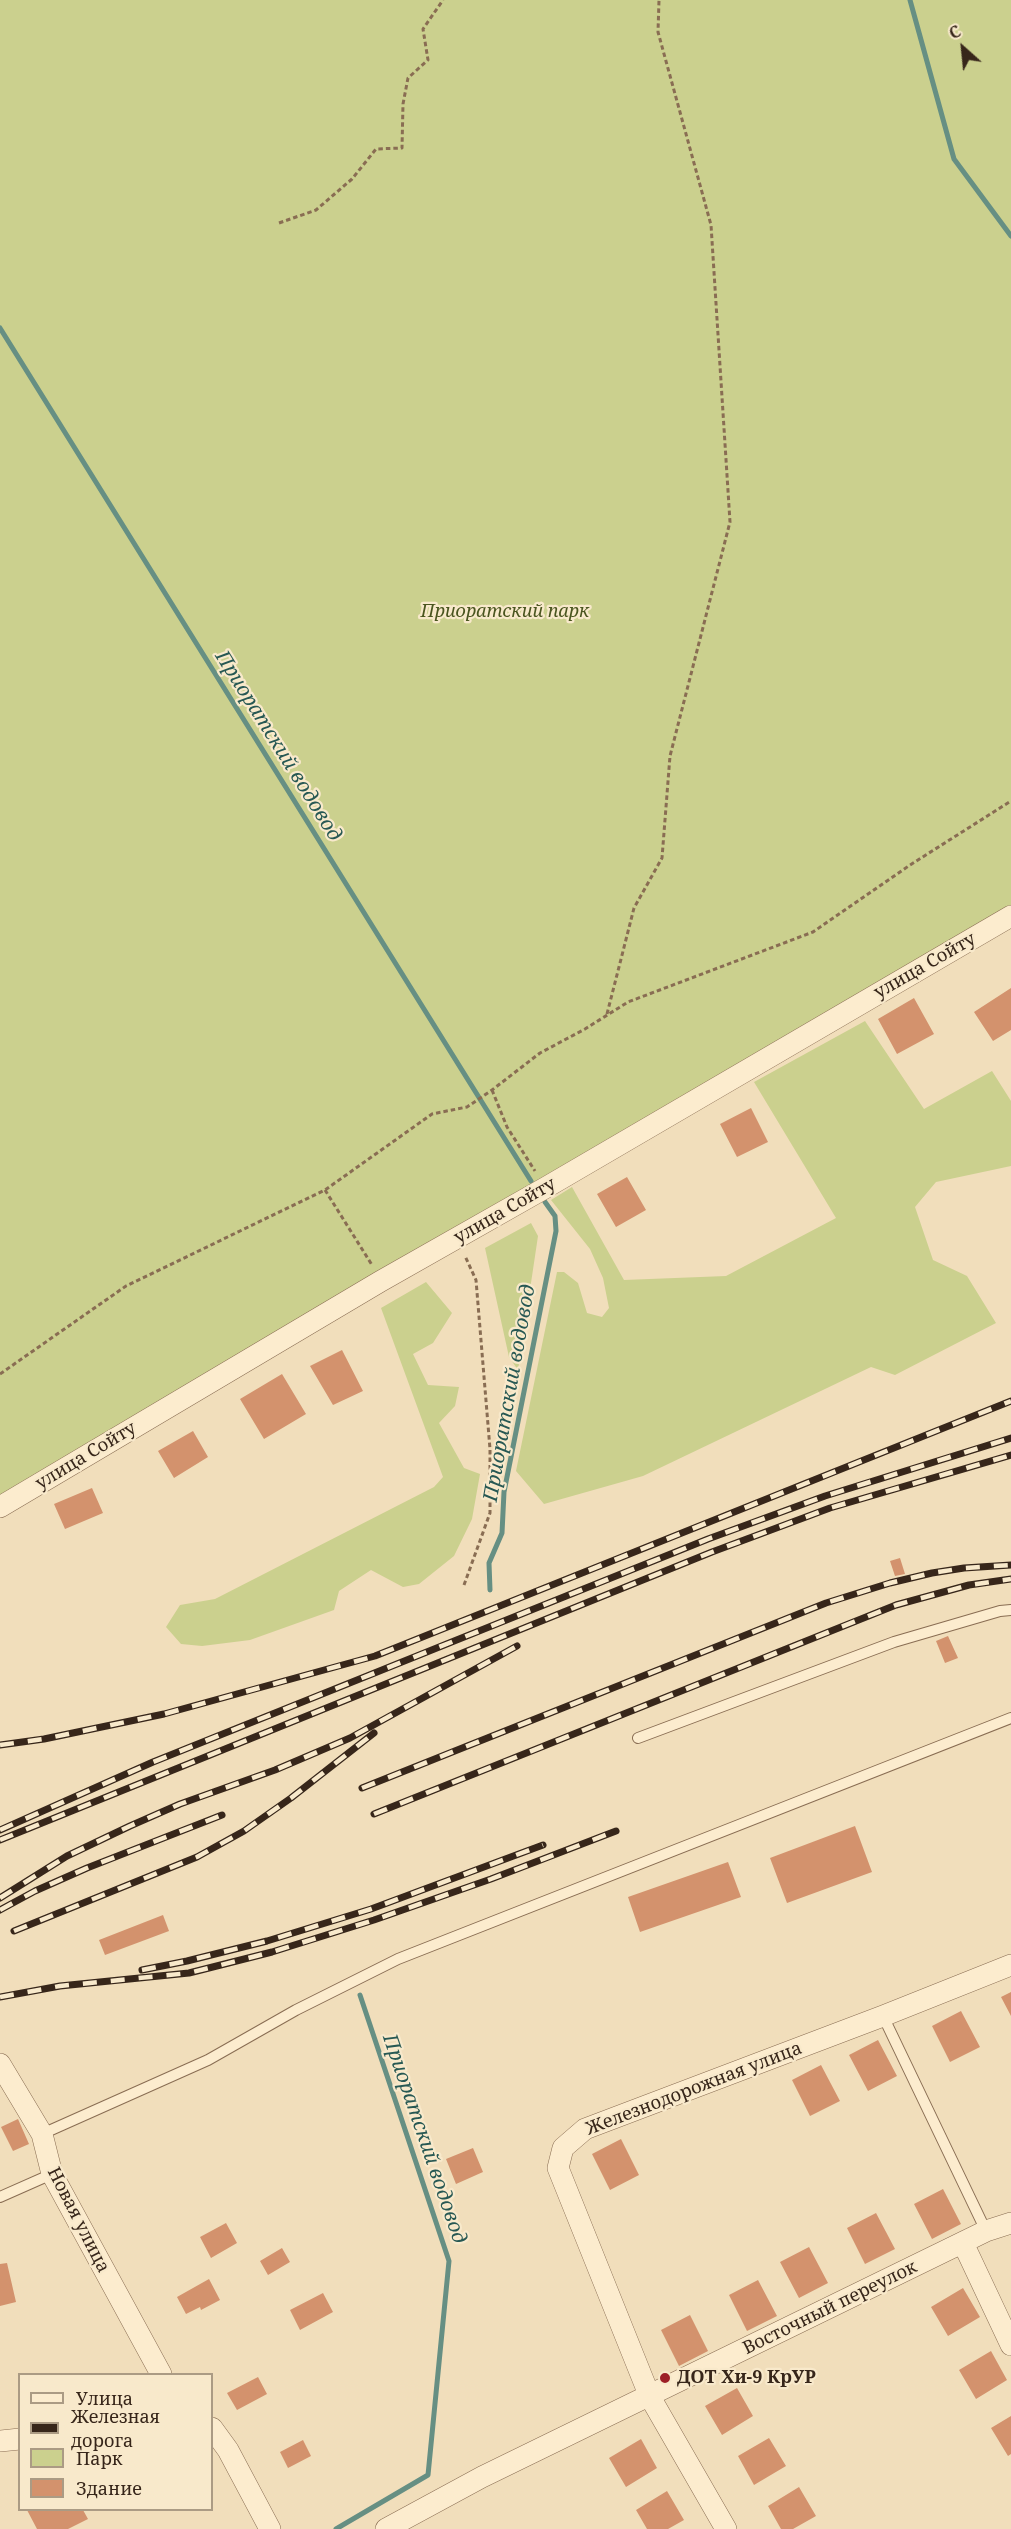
<!DOCTYPE html>
<html>
<head>
<meta charset="utf-8">
<style>
	body { margin:0 }
	#map { position:relative; width:1011px; height:2529px; overflow:hidden; background:#f1debb; font-family:"Noto Serif",serif }
	canvas { display:block }
	.legend { position:absolute; left:18px; top:2373px; width:195px; height:138px; box-sizing:border-box; background:#f8e9cb; border:2px solid #ab9b84; margin:0; padding:8px 10px; list-style:none; font-size:18px; color:#37261a }
	.legend li { display:flex; align-items:center; gap:12px; height:30px }
	.legend b { width:30px; border:2px solid #ab9b84 }
	.north { position:absolute; left:933px; top:18px; width:60px; height:60px; -webkit-text-stroke:4px #f8e9cb; paint-order:stroke; rotate:333deg; font-size:16px; font-weight:700; line-height:24px; text-align:center; color:#37261a }
	.north::after { content:''; display:block; margin:auto; width:21px; height:27px; background:#37261a; clip-path:polygon(50% 0,100% 100%,50% 72%,0 100%) }
</style>
</head>
<body>
<div id="map">
<canvas width="1011" height="2529"></canvas>
<ul class="legend">
<li><b style="height:8px;background:#fcecce"></b>Улица</li>
<li><b style="height:8px;background:#37261a"></b>Железная дорога</li>
<li><b style="height:16px;background:#cbd08e"></b>Парк</li>
<li><b style="height:16px;background:#d3926d"></b>Здание</li>
</ul>
<div class="north">С</div>
</div>
<script>
const ctx = document.querySelector('canvas').getContext('2d');
ctx.lineJoin = 'round';
function fillPath(path, color) { ctx.fillStyle = color; ctx.fill(path, 'evenodd'); }
const toPath = rows => new Path2D(rows.map(r => 'M' + r).join(''));
function stroke(path, color, width, dash) { ctx.strokeStyle = color; ctx.lineWidth = width; ctx.lineCap = dash ? 'butt' : 'round'; ctx.setLineDash(dash || []); ctx.stroke(path); }
function write(font, color, halo, rows, align = 'center') {
  ctx.font = font + ' "Noto Serif",serif'; ctx.lineWidth = 4.5; ctx.setLineDash([]); ctx.textBaseline = 'middle'; ctx.strokeStyle = halo; ctx.fillStyle = color; for (const [text, x, y, turn = 0] of rows) {
    ctx.save(); ctx.translate(x, y); ctx.rotate((+turn || 0) * Math.PI / 180); ctx.textAlign = isNaN(turn) ? turn : align; if (halo) ctx.strokeText(text, 0, 0); ctx.fillText(text, 0, 0); ctx.restore();
  }
}
const green = toPath([
	[0,0,1011,0,1011,905,0,1497],
	[865,1021,924,1109,992,1071,1011,1101,1011,1166,936,1182,915,1207,933,1260,967,1276,996,1323,895,1375,871,1367,643,1476,544,1504,516,1471,557,1272,564,1272,578,1283,587,1313,602,1317,609,1308,603,1278,590,1249,551,1200,572,1187,624,1280,726,1276,836,1218,754,1082],
	[531,1223,538,1236,518,1370,509,1357,485,1248],
	[426,1282,452,1313,433,1343,413,1354,428,1385,459,1387,455,1406,439,1423,464,1468,480,1474,472,1519,454,1556,419,1584,403,1587,371,1570,339,1591,334,1610,250,1640,202,1646,181,1644,166,1627,180,1605,215,1599,434,1487,443,1477,381,1308]
]);
const stream = toPath([
	[910,0,954,159,1011,236],
	[0,328,531,1181],
	[490,1590,489,1563,502,1533,504,1492,556,1231,555,1216,545,1202],
	[336,2529,428,2475,449,2261,360,1995]
]);
const building = toPath([
	[1011,988,1011,1030,993,1041,974,1012],
	[914,998,934,1034,897,1054,878,1019],
	[751,1108,768,1142,737,1157,720,1124],
	[627,1177,646,1210,616,1227,597,1194],
	[342,1350,363,1391,333,1405,310,1366],
	[282,1374,306,1414,264,1439,240,1399],
	[193,1431,208,1457,174,1478,158,1451],
	[92,1488,103,1513,65,1529,54,1504],
	[900,1558,905,1574,895,1576,890,1561],
	[948,1636,958,1658,945,1663,936,1641],
	[855,1826,872,1872,787,1903,770,1858],
	[728,1862,741,1897,640,1932,628,1897],
	[163,1915,169,1931,105,1955,99,1940],
	[1011,1992,1011,2016,1001,1997],
	[961,2011,980,2047,950,2062,932,2026],
	[878,2040,897,2076,868,2091,849,2055],
	[821,2065,840,2101,810,2116,792,2080],
	[18,2119,29,2144,13,2151,1,2127],
	[621,2139,639,2175,610,2190,592,2154],
	[473,2148,483,2172,456,2184,446,2159],
	[943,2189,961,2224,932,2239,914,2204],
	[876,2213,895,2249,865,2264,847,2228],
	[226,2223,237,2243,211,2258,200,2237],
	[809,2247,828,2283,799,2298,780,2262],
	[282,2248,290,2262,268,2275,260,2261],
	[7,2263,16,2302,0,2306,0,2264],
	[209,2279,220,2300,201,2310,200,2307,186,2314,177,2297],
	[758,2280,777,2316,747,2331,729,2295],
	[963,2288,980,2317,948,2336,931,2307],
	[323,2293,333,2312,300,2330,290,2310],
	[690,2315,708,2351,679,2366,661,2330],
	[991,2351,1007,2380,976,2399,959,2370],
	[258,2377,267,2394,237,2410,227,2393],
	[737,2388,753,2416,722,2435,705,2406],
	[1011,2416,1011,2454,1008,2456,991,2428],
	[769,2438,786,2466,754,2485,738,2456],
	[641,2439,657,2468,626,2487,609,2458],
	[303,2440,311,2456,288,2468,280,2452],
	[799,2487,816,2516,793,2529,781,2529,768,2506],
	[667,2491,684,2520,668,2529,647,2529,636,2510],
	[27,2510,83,2510,88,2519,68,2529,37,2529]
]);
const path = toPath([
	[279,223,316,210,352,179,376,149,402,148,403,104,408,78,428,60,423,29,443,0],
	[607,1014,634,908,662,858,670,756,730,522,711,225,658,32,659,0],
	[492,1090,507,1127,535,1171],
	[325,1190,372,1265],
	[0,1374,126,1286,325,1190,432,1114,467,1107,492,1090,540,1053,585,1029,628,1002,813,932,910,865,1011,801],
	[464,1585,490,1513,490,1449,476,1280,465,1256]
]);
const service = toPath([
	[638,1738,894,1642,1000,1611,1011,1610],
	[883,2016,986,2231],
	[42,2134,208,2060,296,2010,398,1959,1011,1718],
	[0,2197,52,2174]
]);
const minor = toPath([
	[0,1507,381,1281,545,1188,1011,916],
	[0,2064,42,2134,52,2174,161,2374],
	[963,2243,1011,2345],
	[212,2428,228,2450,270,2529],
	[0,2441,20,2439],
	[386,2529,482,2477,986,2231,1011,2223],
	[726,2529,650,2397,558,2168,563,2148,585,2129,883,2016,1011,1965]
]);
const rail = toPath([
	[0,1745,44,1739,164,1714,375,1656,1011,1401],
	[362,1788,826,1603,890,1583,932,1573,964,1568,1011,1565],
	[374,1814,896,1605,969,1585,1011,1579],
	[0,1830,153,1762,708,1539,825,1496,1011,1438],
	[0,1840,712,1552,830,1508,1011,1455],
	[0,1898,67,1856,130,1826,180,1804,275,1770,350,1738,517,1646],
	[0,1910,35,1891,87,1868,222,1815],
	[14,1931,197,1857,244,1831,291,1798,374,1733],
	[142,1970,187,1961,267,1941,371,1909,543,1845],
	[0,1997,60,1986,189,1973,272,1952,374,1920,491,1879,616,1831]
]);
const markers = [
	[665,2378,6,"#9d1f26"]
];
const parkNames = [
	["Приоратский парк",505,612]
];
const streetNames = [
	["улица Сойту",925,966,-30],
	["улица Сойту",505,1211,-30],
	["улица Сойту",86,1456,-31],
	["Железнодорожная улица",694,2089,-21],
	["Новая улица",78,2220,63],
	["Восточный переулок",830,2308,-26]
];
const poiNames = [
	["ДОТ Хи-9 КрУР",677,2378]
];
const waterNames = [
	["Приоратский водовод",278,746,58],
	["Приоратский водовод",510,1393,-80],
	["Приоратский водовод",424,2139,71]
];
fillPath(green, '#cbd08e');
stroke(stream, '#668f83', 5);
fillPath(building, '#d3926d');
stroke(service, '#896d53', 12);
stroke(minor, '#896d53', 22);
stroke(path, '#896d53', 3, [4.5, 3]);
stroke(service, '#fcecce', 10);
stroke(minor, '#fcecce', 21);
stroke(rail, '#37261a', 7);
stroke(rail, '#f8e9cb', 4.5, [14]);
for (const [x, y, r, color] of markers) { const dot = new Path2D(); dot.arc(x, y, r, 0, 2 * Math.PI); ctx.fillStyle = color; ctx.fill(dot); stroke(dot, '#f8e9cb', 2); }
write('italic 18px', '#4a551f', '#f8e9cb', parkNames);
write('18px', '#37261a', '#f8e9cb', streetNames);
write('bold 18px', '#37261a', '#f8e9cb', poiNames, 'left');
write('italic 20px', '#275853', '#f8e9cb', waterNames);
</script>
</body>
</html>
